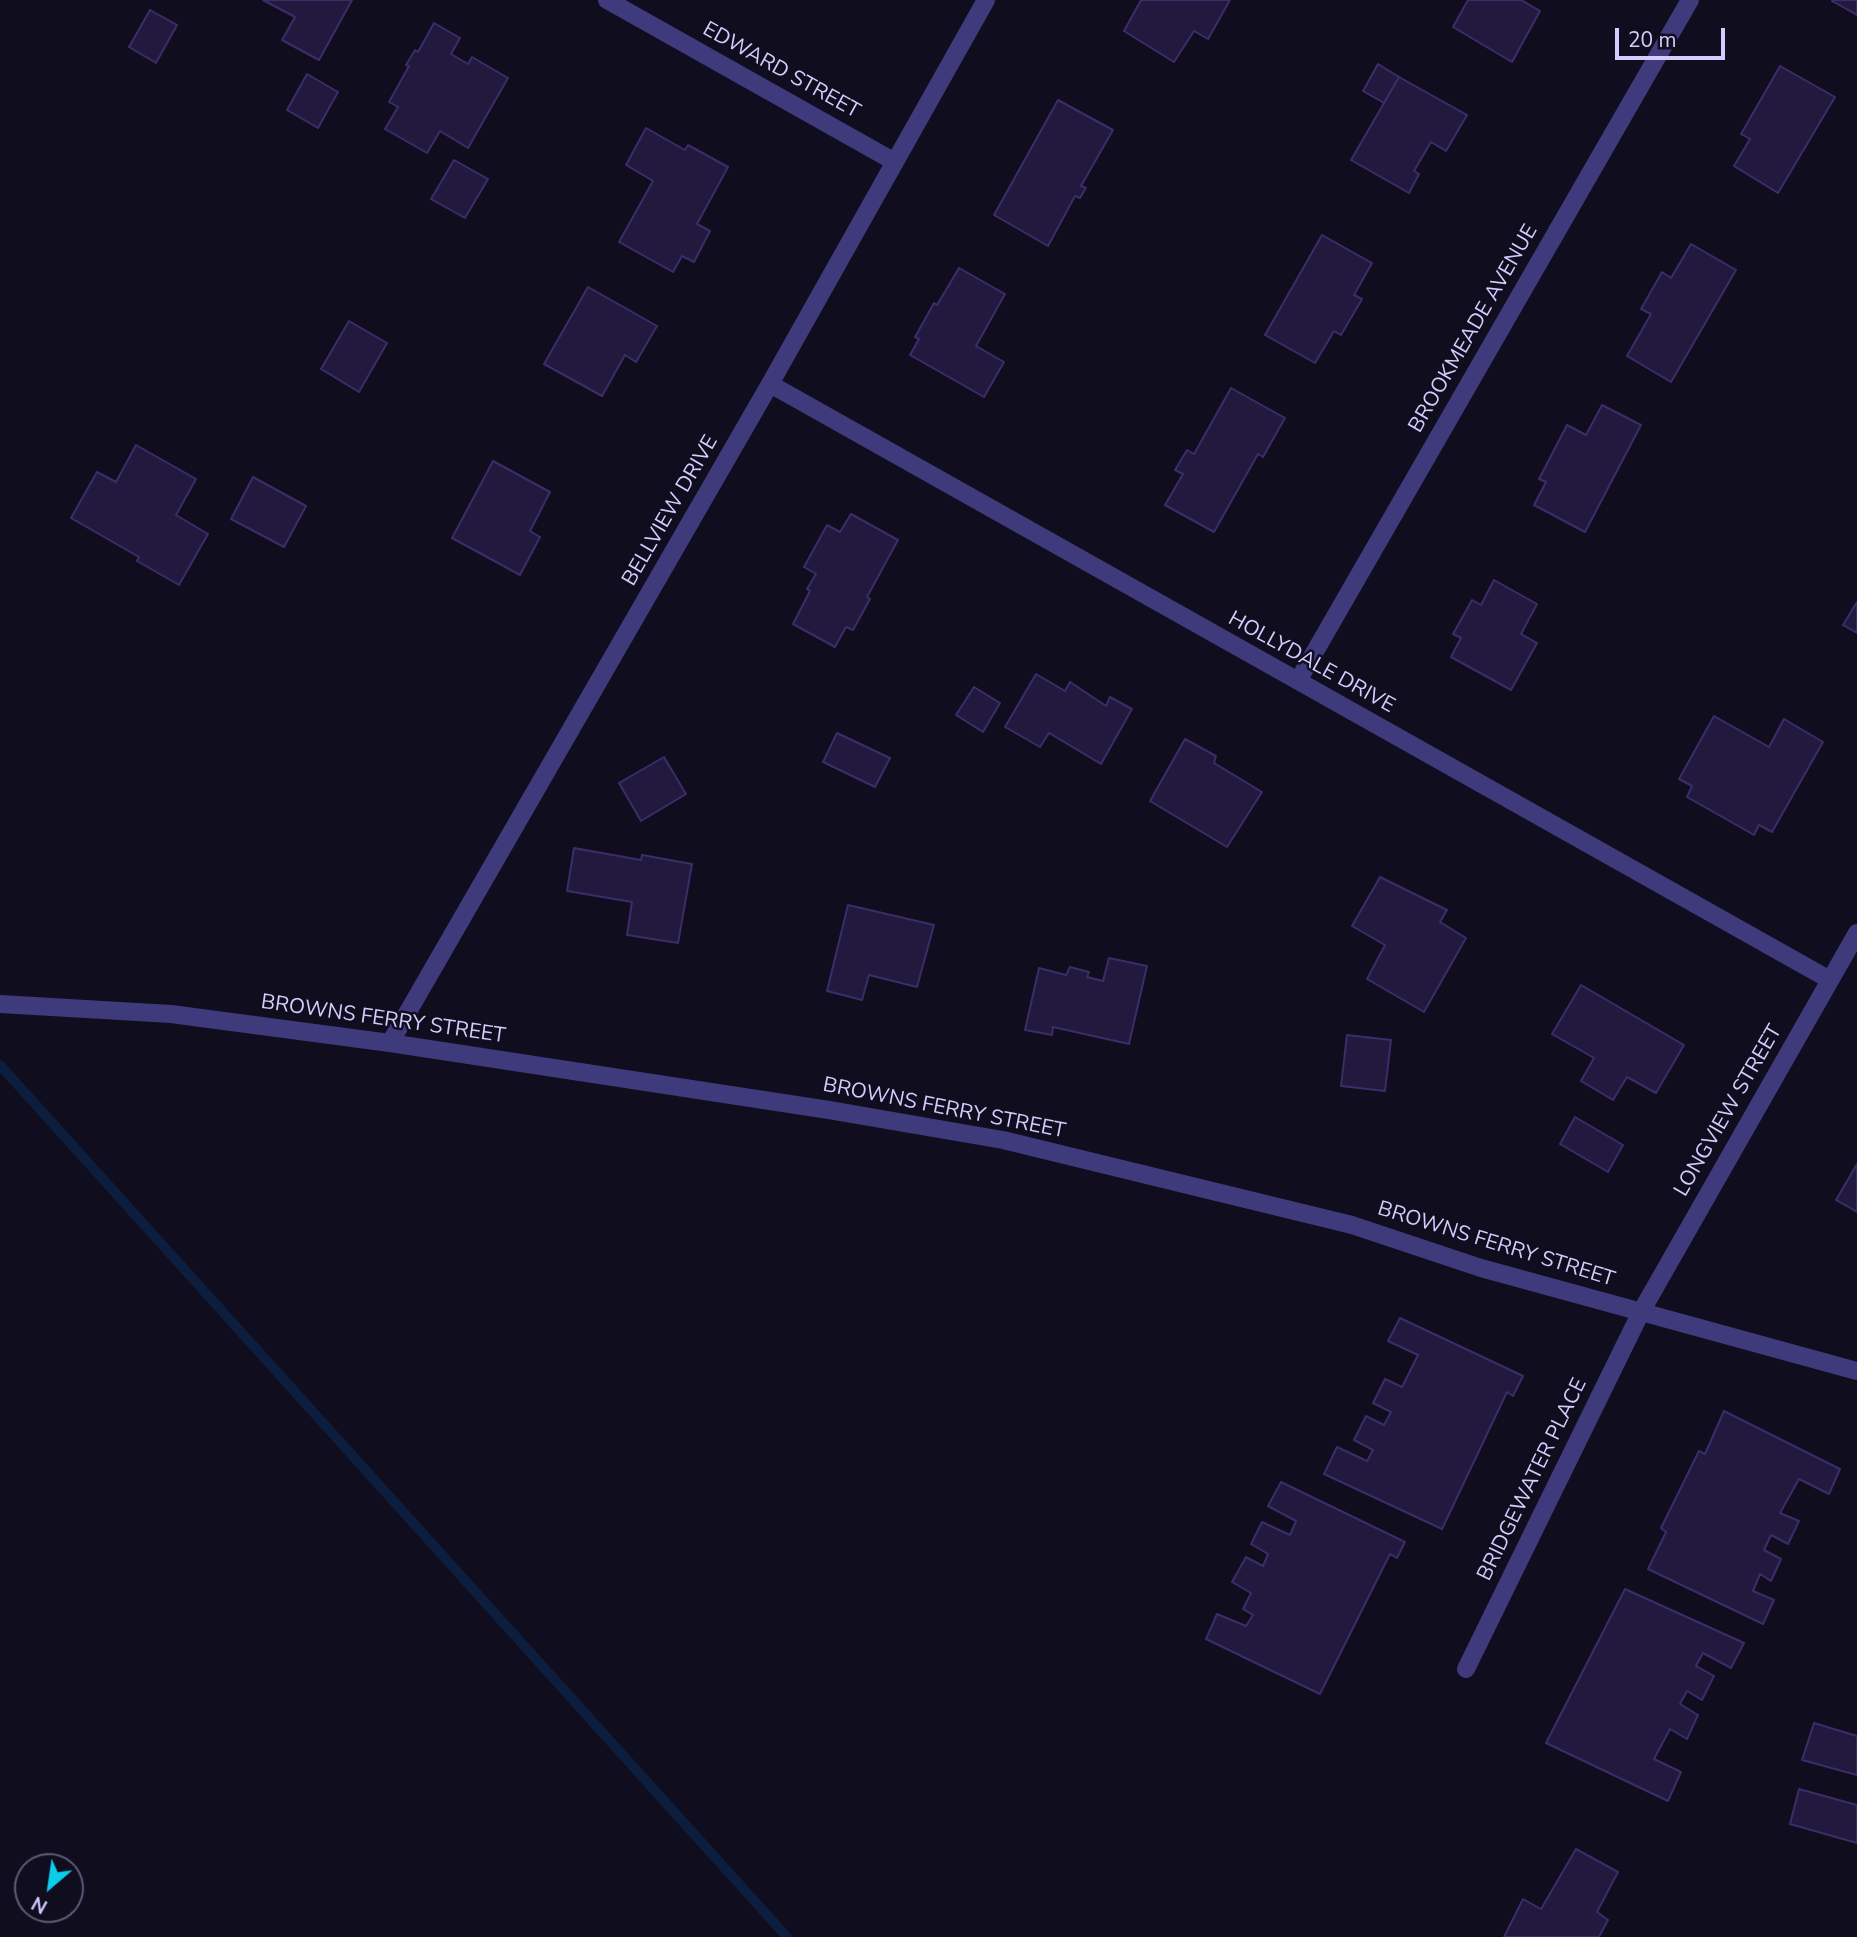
<!DOCTYPE html>
<html>
<head>
<meta charset="utf-8">
<style>
	body { margin:0 }
	#map { position:relative; width:1857px; height:1937px; overflow:hidden; background:#100d1e; font-family:"Nunito Sans",sans-serif }
	canvas { display:block }
	.north { position:absolute; left:14px; top:1853px; width:70px; height:70px; box-sizing:border-box; background:#100d1e; border:2px solid #5e5977; border-radius:50%; rotate:209deg; font-size:19px; font-weight:700; line-height:28px; text-align:center; color:#d3ccfd }
	.north::after { content:''; display:block; margin:auto; width:24px; height:32px; background:#0acceb; clip-path:polygon(50% 0,100% 100%,50% 72%,0 100%) }
	.scale { position:absolute; left:1615px; top:28px; width:110px; height:32px; box-sizing:border-box; border:4px solid #d3ccfd; border-top:0; padding-left:9px; font-size:21px; line-height:24px; white-space:nowrap; color:#d3ccfd; -webkit-text-stroke:5px #100d1e; paint-order:stroke }
</style>
</head>
<body>
<div id="map">
<canvas width="1857" height="1937"></canvas>
<div class="north">N</div>
<div class="scale">20 m</div>
</div>
<script>
const ctx = document.querySelector('canvas').getContext('2d');
ctx.lineJoin = 'round';
const toPath = rows => new Path2D(rows.map(r => 'M' + r).join(''));
function stroke(path, color, width, dash) { ctx.strokeStyle = color; ctx.lineWidth = width; ctx.lineCap = dash ? 'butt' : 'round'; ctx.setLineDash(dash || []); ctx.stroke(path); }
function fillPath(path, color) { ctx.fillStyle = color; ctx.fill(path, 'evenodd'); }
function write(font, color, halo, rows, align = 'center') {
  ctx.font = font + ' "Nunito Sans",sans-serif'; ctx.lineWidth = 5; ctx.setLineDash([]); ctx.textBaseline = 'middle'; ctx.strokeStyle = halo; ctx.fillStyle = color; for (const [text, x, y, turn = 0] of rows) {
    ctx.save(); ctx.translate(x, y); ctx.rotate((+turn || 0) * Math.PI / 180); ctx.textAlign = isNaN(turn) ? turn : align; if (halo) ctx.strokeText(text, 0, 0); ctx.fillText(text, 0, 0); ctx.restore();
  }
}
const stream = toPath([
	[0,1065,787,1937]
]);
const building = toPath([
	[263,0,352,0,319,60,282,40,295,17,263,0],
	[1141,0,1230,0,1208,39,1194,31,1174,62,1124,31,1141,0],
	[1468,0,1521,0,1540,11,1512,62,1453,27,1468,0],
	[1833,0,1857,0,1857,15,1832,1,1833,0],
	[150,10,177,25,156,63,129,47,150,10],
	[434,23,460,38,451,54,468,64,472,57,508,78,468,148,440,131,427,153,385,129,398,107,389,102,409,66,406,65,415,50,418,52,434,23],
	[1378,64,1399,77,1384,103,1363,91,1378,64],
	[1780,66,1835,97,1778,193,1734,166,1750,139,1741,134,1780,66],
	[307,74,338,92,318,128,287,110,307,74],
	[1399,77,1467,115,1446,151,1431,142,1414,171,1419,174,1409,193,1351,160,1399,77],
	[1058,100,1113,130,1081,186,1086,188,1080,198,1075,196,1048,246,994,215,1058,100],
	[646,128,685,150,688,145,728,167,697,224,710,231,694,262,682,256,673,272,619,242,653,181,626,165,646,128],
	[454,160,488,179,465,218,431,199,454,160],
	[1322,235,1372,263,1354,295,1362,299,1341,335,1334,331,1315,363,1265,335,1322,235],
	[1691,244,1736,270,1671,382,1627,356,1651,314,1641,309,1662,272,1671,278,1691,244],
	[959,268,1005,294,976,346,1004,362,984,397,910,355,919,339,915,337,934,303,937,305,959,268],
	[588,287,657,326,636,362,625,355,602,396,544,364,588,287],
	[349,321,387,343,359,392,321,369,349,321],
	[1231,388,1285,418,1263,457,1258,454,1214,532,1165,505,1183,474,1175,470,1187,450,1194,454,1231,388],
	[1602,405,1641,425,1585,532,1534,505,1546,482,1539,479,1567,425,1586,435,1602,405],
	[136,445,196,479,176,515,208,534,179,585,137,561,139,557,71,518,97,472,116,482,136,445],
	[493,461,550,492,530,531,540,537,520,575,452,538,493,461],
	[253,477,306,506,284,547,231,519,253,477],
	[851,514,898,540,867,597,870,599,853,630,846,627,835,647,793,624,810,591,807,589,816,574,804,567,827,525,840,532,851,514],
	[1494,580,1537,604,1521,634,1537,643,1511,690,1451,657,1461,638,1453,634,1472,600,1481,605,1494,580],
	[1857,602,1857,633,1843,625,1857,602],
	[1036,674,1065,691,1070,682,1106,706,1110,697,1132,709,1101,764,1049,733,1040,747,1005,727,1036,674],
	[974,687,1000,703,983,732,956,715,974,687],
	[1714,716,1769,747,1784,719,1823,742,1772,832,1759,825,1754,835,1687,797,1692,786,1679,779,1714,716],
	[837,733,890,758,875,787,823,762,837,733],
	[1185,739,1216,756,1214,763,1262,792,1227,847,1150,801,1185,739],
	[664,757,686,794,641,821,619,783,664,757],
	[574,848,641,860,642,855,692,864,678,943,627,935,632,902,567,891,574,848],
	[1380,877,1447,910,1440,922,1466,938,1424,1012,1367,979,1385,945,1352,926,1380,877],
	[848,905,934,925,917,987,869,975,862,1000,827,991,848,905],
	[1109,958,1147,966,1129,1044,1053,1027,1052,1035,1025,1030,1039,968,1066,975,1070,967,1089,972,1087,977,1103,981,1109,958],
	[1581,985,1684,1045,1656,1093,1627,1077,1613,1100,1581,1081,1594,1058,1552,1034,1581,985],
	[1347,1035,1391,1040,1385,1091,1341,1086,1347,1035],
	[1575,1117,1623,1145,1608,1172,1560,1144,1575,1117],
	[1857,1164,1857,1212,1836,1200,1857,1164],
	[1400,1318,1523,1376,1513,1396,1507,1392,1442,1529,1324,1474,1337,1447,1367,1461,1373,1450,1354,1440,1366,1416,1384,1425,1391,1412,1373,1403,1385,1379,1402,1387,1418,1355,1388,1341,1400,1318],
	[1724,1411,1840,1469,1829,1494,1799,1479,1780,1513,1799,1521,1788,1544,1771,1535,1764,1550,1781,1559,1771,1581,1760,1574,1753,1591,1774,1600,1763,1624,1648,1569,1666,1532,1661,1528,1699,1451,1705,1454,1724,1411],
	[1281,1482,1405,1542,1397,1558,1390,1554,1320,1694,1206,1639,1217,1614,1246,1626,1253,1615,1243,1609,1251,1593,1232,1582,1246,1557,1263,1566,1268,1554,1251,1544,1262,1522,1290,1535,1296,1521,1268,1506,1281,1482],
	[1625,1589,1744,1643,1731,1668,1703,1653,1696,1666,1714,1676,1702,1700,1687,1691,1680,1704,1698,1715,1687,1739,1670,1729,1654,1759,1681,1772,1668,1801,1546,1743,1625,1589],
	[1814,1723,1857,1736,1857,1775,1802,1760,1814,1723],
	[1799,1789,1857,1805,1857,1843,1790,1824,1799,1789],
	[1576,1849,1618,1872,1597,1912,1608,1920,1599,1937,1504,1937,1523,1899,1541,1909,1576,1849]
]);
const minor = toPath([
	[607,0,895,162],
	[770,384,1830,980],
	[1298,681,1690,0],
	[0,1004,171,1014,390,1043,829,1110,1003,1140,1352,1225,1481,1268,1857,1371],
	[390,1043,770,384,986,0],
	[1466,1669,1641,1312,1857,933]
]);
const streetNames = [
	["EDWARD STREET",781,71,29],
	["BROOKMEADE AVENUE",1474,329,-60],
	["BELLVIEW DRIVE",671,511,-60],
	["HOLLYDALE DRIVE",1311,663,29],
	["BROWNS FERRY STREET",383,1020,8],
	["BROWNS FERRY STREET",944,1109,11],
	["LONGVIEW STREET",1729,1111,-60],
	["BROWNS FERRY STREET",1496,1245,17],
	["BRIDGEWATER PLACE",1533,1480,-64]
];
stroke(stream, '#0d1d3d', 10);
fillPath(building, '#221a3e');
stroke(building, '#3b2d69', 2);
stroke(minor, '#3f3a7b', 18);
write('21px', '#d3ccfd', '#100d1e', streetNames);
</script>
</body>
</html>
